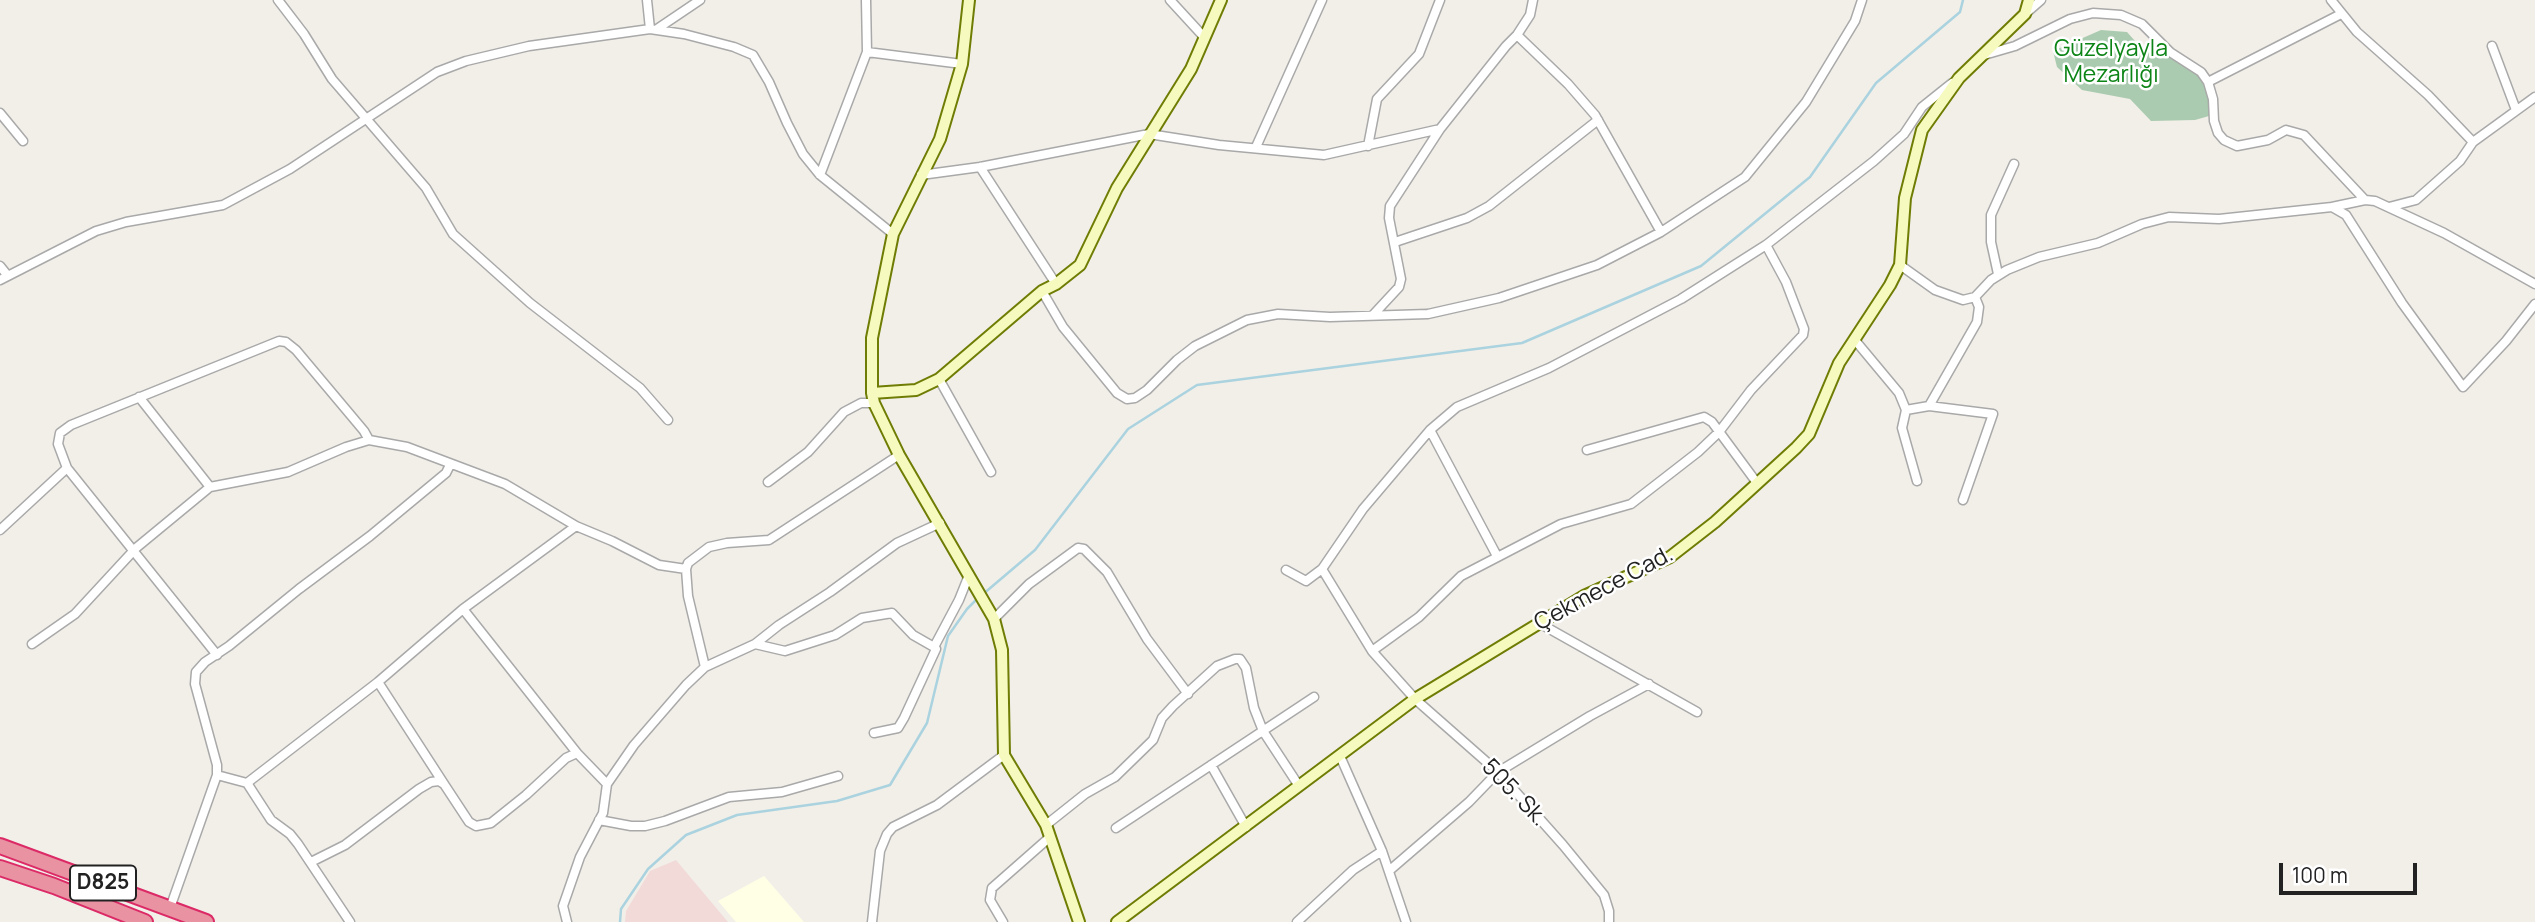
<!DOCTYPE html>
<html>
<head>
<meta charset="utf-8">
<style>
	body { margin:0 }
	#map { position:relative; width:2535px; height:922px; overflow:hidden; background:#f2efe9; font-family:Manrope,sans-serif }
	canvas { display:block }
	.scale { position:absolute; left:2279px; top:863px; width:138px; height:32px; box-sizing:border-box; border:4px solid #222; border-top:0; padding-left:9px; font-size:21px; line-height:24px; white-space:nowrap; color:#222; -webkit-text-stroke:5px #fff; paint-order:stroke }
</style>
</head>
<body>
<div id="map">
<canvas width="2535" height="922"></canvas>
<div class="scale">100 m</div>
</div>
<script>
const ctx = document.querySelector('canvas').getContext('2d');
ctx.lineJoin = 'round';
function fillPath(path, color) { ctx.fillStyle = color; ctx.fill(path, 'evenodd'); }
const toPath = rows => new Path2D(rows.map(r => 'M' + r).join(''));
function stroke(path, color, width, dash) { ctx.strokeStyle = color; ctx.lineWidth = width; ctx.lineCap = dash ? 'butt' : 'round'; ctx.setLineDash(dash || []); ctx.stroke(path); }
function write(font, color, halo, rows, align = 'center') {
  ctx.font = font + ' Manrope,sans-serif'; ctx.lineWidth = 5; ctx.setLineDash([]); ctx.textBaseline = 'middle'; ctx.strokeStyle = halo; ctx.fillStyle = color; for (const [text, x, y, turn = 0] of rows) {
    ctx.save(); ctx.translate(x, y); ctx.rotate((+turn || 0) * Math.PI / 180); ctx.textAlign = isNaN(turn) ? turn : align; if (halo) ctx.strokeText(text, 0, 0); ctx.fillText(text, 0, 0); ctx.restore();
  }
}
const commercial = toPath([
	[676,860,728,922,625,922,626,911,650,871]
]);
const education = toPath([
	[764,876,804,922,736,922,718,901]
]);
const cemetery = toPath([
	[2101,30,2127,32,2143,50,2173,56,2207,79,2213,99,2209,116,2195,120,2151,121,2130,99,2082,90,2057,67,2053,51]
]);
const stream = toPath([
	[982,595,1035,550,1128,429,1197,385,1522,343,1701,266,1810,177,1876,83,1960,12,1963,0],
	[620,922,621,909,648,869,686,835,737,815,837,801,890,785,927,723,948,636,967,609,977,599]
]);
const street = toPath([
	[278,0,304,34,332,79,426,188,453,234,530,303,640,388,668,420],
	[647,0,650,29],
	[1170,0,1204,37],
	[2331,0,2357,32,2428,95,2473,142],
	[2025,14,2041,0],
	[657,29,700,0],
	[1517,35,1568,84,1595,115,1661,232],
	[2492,46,2516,110],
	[867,52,962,64],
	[1984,55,2015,46,2070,19,2093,13,2121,15,2142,24,2170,52,2201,72,2208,82,2213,99,2214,121,2218,133,2224,140,2237,146,2268,140,2286,130,2304,135,2365,200],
	[2208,82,2341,14],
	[0,113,23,141],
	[1368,146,1377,99,1419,54,1440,0],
	[1256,147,1322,0],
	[980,167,1056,284],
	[820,175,867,52,866,0],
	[921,175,980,167,1149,134,1219,145,1324,155,1440,129,1506,46,1517,35,1530,15,1533,0],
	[2332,207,2365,200,2375,201,2444,233,2535,284],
	[2389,207,2416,200,2460,161,2473,142,2535,97],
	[1395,242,1467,218,1489,206,1598,120],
	[1900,265,1935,290,1963,300,1975,297,1991,280,2007,270,2039,257,2098,243,2142,224,2169,217,2219,219,2332,207,2346,215,2402,303,2463,387,2506,341,2535,304],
	[0,266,8,276],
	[1998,274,1991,242,1991,215,2014,164],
	[0,280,96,231,126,222,223,205,290,169,437,72,466,61,529,46,650,29,684,34,734,47,753,55,769,82,787,123,803,154,820,175,893,234],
	[1042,291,1063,327,1117,393,1127,399,1135,398,1147,390,1177,360,1195,346,1247,320,1278,314,1330,317,1428,314,1499,298,1597,265,1661,232,1745,177,1806,102,1855,21,1862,0],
	[1373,315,1399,287,1401,279,1389,218,1390,206,1440,129],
	[1854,339,1899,393,1906,410,1929,406,1993,414,1963,500],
	[939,379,991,472],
	[139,397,210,487],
	[1929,406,1977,322,1979,307,1975,297],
	[1906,410,1902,428,1917,481],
	[1430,430,1497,556],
	[1587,450,1704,417,1712,422,1757,483],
	[768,482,808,452,844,412,861,403,874,403],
	[0,530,67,468],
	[1322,569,1372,651,1415,699,1498,772,1563,845,1604,895,1609,911,1609,922],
	[1286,570,1306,581,1322,569,1363,509,1430,430,1457,407,1549,368,1681,299,1766,245,1874,161,1904,134,1922,107,1952,83],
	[463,609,577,753],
	[994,619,1029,584,1078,548,1084,549,1107,572,1147,639,1188,694],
	[1539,623,1697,712],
	[32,644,75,614,136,548,210,487,288,472,346,447,369,440,407,447,505,484,576,526,612,541,659,565,686,569],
	[755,644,785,651,835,635,862,618,892,613,913,635,934,647],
	[1372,651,1419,617,1461,576,1561,524,1631,504,1698,452,1719,432,1751,390,1803,335,1804,329,1786,282,1766,245],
	[217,655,67,468,58,444,60,433,71,425,279,341,286,342,296,350,364,431,369,440],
	[705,667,688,596,686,569,688,563,709,547,727,543,769,540,899,455],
	[378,682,444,784],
	[874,733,898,728,904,718,936,649,934,647,959,600,969,575],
	[1340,756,1382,851,1406,922],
	[1211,765,1246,827],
	[217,775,247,783,271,820,290,834,298,844,350,922],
	[247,783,378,682,463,609,576,526],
	[599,820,631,826,645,826,665,821,729,797,782,792,838,776],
	[1046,825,1085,794,1115,777,1153,740,1162,718,1173,706,1217,666,1235,659,1240,659,1246,668,1254,708,1263,731,1299,786],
	[1116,828,1314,697],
	[311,862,345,845,419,789,431,782,439,781,444,784,469,822,476,826,491,823,526,795,566,758,577,753,607,784],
	[1390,870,1469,802,1498,772,1590,716,1649,684],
	[170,908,217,775,217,765,195,684,196,672,205,662,229,646,299,589,370,536,446,473,450,465],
	[567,922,563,906,580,857,603,813,607,784,634,745,686,685,705,667,755,644,779,625,830,592,897,543,940,523],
	[872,922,880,851,887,834,893,827,937,805,1004,755],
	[1003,922,990,900,992,888,1050,837],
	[1297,922,1353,870,1382,851]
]);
const secondary = toPath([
	[969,0,962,64,940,139,893,234,872,338,872,393,874,403,899,455,994,619,1002,650,1004,755,1046,825,1079,922],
	[872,393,916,390,939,379,1042,291,1056,284,1080,265,1117,188,1191,69,1221,0],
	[1117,922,1415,699,1584,596,1670,557,1715,522,1796,448,1809,434,1839,363,1890,285,1900,265,1905,198,1922,130,1959,78,2025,14,2029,0]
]);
const highway = toPath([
	[0,846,206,922],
	[0,868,54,886,145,922]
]);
const shields = [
	[103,883,66]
];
const shieldNames = [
	["D825",103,883]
];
const parkNames = [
	["Güzelyayla",2111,50],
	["Mezarlığı",2111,76]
];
const streetNames = [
	["Çekmece Cad.",1604,589,-28],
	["505. Sk.",1514,793,46]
];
fillPath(commercial, '#f2dad9');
fillPath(education, '#ffffe5');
fillPath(cemetery, '#aacbaf');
stroke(stream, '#aad3df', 2.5);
stroke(street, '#a9a9a9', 11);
stroke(secondary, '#707d05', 14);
stroke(highway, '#dc2a67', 18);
stroke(street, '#fff', 8);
stroke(secondary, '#f7fabf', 10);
stroke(highway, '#e892a2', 14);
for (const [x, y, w] of shields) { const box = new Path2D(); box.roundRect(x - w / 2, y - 17.5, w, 35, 5); ctx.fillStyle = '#fff'; ctx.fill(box); stroke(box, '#222', 2); }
write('bold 21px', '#222', null, shieldNames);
write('23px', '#0c8416', '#fff', parkNames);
write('23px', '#222', '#fff', streetNames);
</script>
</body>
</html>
